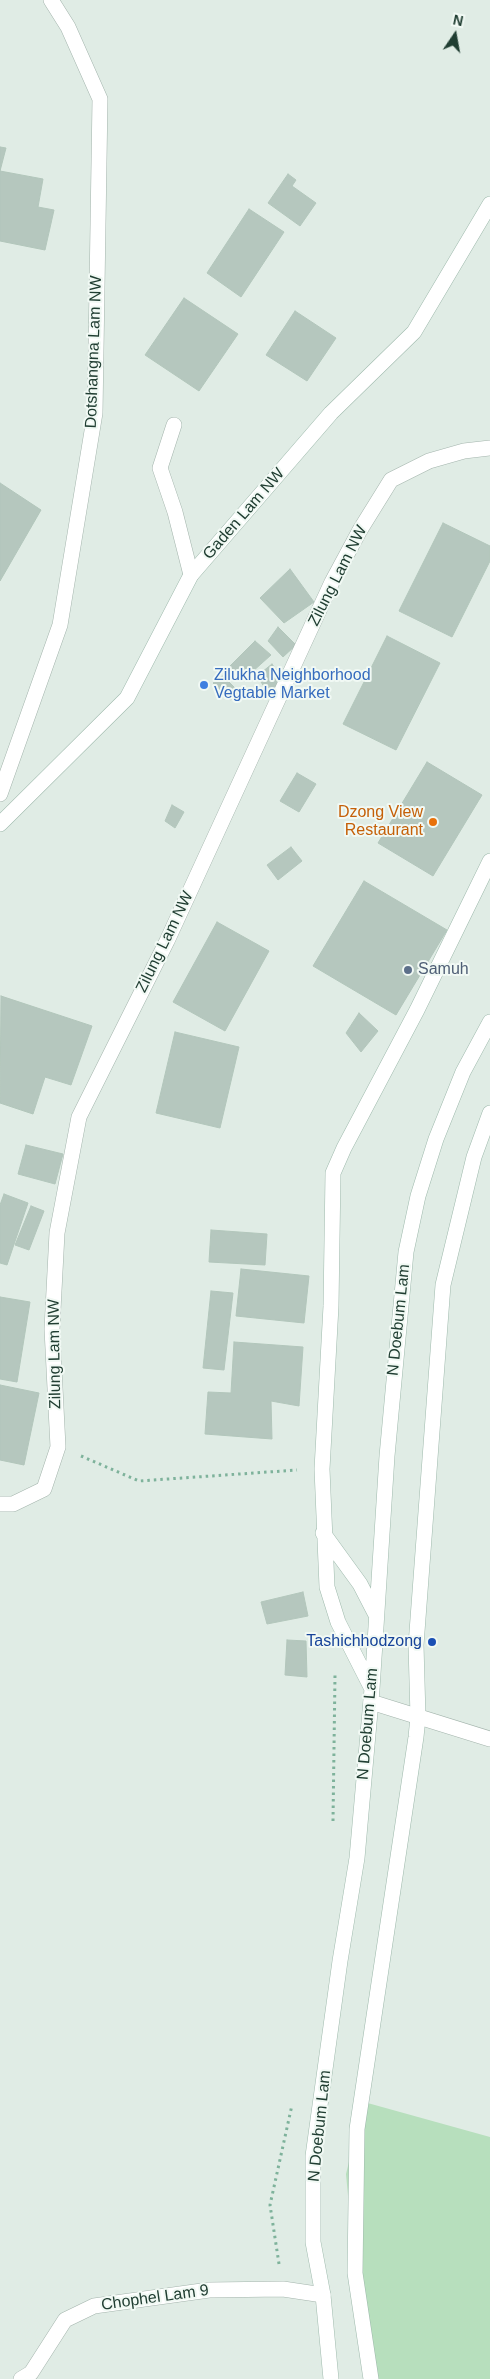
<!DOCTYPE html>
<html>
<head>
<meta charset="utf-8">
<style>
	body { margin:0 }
	#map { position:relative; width:490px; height:2379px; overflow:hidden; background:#e0ece5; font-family:Helvetica,sans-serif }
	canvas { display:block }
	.north { position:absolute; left:430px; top:10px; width:50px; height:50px; -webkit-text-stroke:4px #f1f9f4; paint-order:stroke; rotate:12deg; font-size:14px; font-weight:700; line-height:20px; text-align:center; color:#203e32 }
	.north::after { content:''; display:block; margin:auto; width:18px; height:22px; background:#203e32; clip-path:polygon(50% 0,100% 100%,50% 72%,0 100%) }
</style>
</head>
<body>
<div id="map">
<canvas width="490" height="2379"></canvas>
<div class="north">N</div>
</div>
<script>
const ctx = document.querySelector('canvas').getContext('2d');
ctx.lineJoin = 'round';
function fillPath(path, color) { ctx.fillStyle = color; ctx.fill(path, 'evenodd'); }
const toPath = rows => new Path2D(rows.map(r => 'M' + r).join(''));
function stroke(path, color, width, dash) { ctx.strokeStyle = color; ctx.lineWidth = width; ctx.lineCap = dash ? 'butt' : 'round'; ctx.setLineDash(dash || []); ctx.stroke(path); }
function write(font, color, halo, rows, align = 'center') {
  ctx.font = font + ' Helvetica,sans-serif'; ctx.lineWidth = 4; ctx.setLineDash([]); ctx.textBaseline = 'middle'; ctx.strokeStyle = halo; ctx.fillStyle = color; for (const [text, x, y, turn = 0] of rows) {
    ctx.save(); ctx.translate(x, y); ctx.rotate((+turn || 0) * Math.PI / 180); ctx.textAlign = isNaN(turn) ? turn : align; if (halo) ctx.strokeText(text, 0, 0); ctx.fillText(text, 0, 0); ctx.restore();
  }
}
const green = toPath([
	[364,2102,490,2137,490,2379,368,2379,361,2335,346,2174]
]);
const building = toPath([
	[0,147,6,148,0,171,43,179,38,207,54,210,45,250,0,241,0,147],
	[288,174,296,180,292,186,316,203,300,226,268,203,288,174],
	[249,209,284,232,241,297,207,273,249,209],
	[184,298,238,334,199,391,145,355,184,298],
	[295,311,336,338,307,381,266,355,295,311],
	[0,483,41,510,0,581,0,483],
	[443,523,490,546,490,561,452,637,399,611,443,523],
	[290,569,314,602,284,623,260,598,290,569],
	[278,627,296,645,283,657,268,641,278,627],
	[387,636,440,663,396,750,343,724,387,636],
	[255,641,271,655,242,681,230,666,255,641],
	[272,664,284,681,269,694,257,676,272,664],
	[223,676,240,693,230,700,213,683,223,676],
	[427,762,482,795,433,876,378,843,427,762],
	[297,773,316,784,299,812,280,801,297,773],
	[172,805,184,812,175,828,165,821,172,805],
	[291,847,302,861,278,880,267,865,291,847],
	[364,881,447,930,396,1015,313,966,364,881],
	[217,922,269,951,225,1031,173,1002,217,922],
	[1,996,92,1026,71,1085,45,1077,33,1114,0,1103,1,996],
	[359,1013,378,1031,361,1052,346,1033,359,1013],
	[175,1032,239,1047,220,1128,156,1113,175,1032],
	[26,1145,63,1154,55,1184,18,1174,26,1145],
	[4,1194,28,1203,7,1265,0,1263,0,1205,4,1194],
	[31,1206,44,1211,29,1250,15,1245,31,1206],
	[211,1230,267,1234,265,1265,209,1262,211,1230],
	[241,1269,309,1276,304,1323,236,1316,241,1269],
	[211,1291,233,1293,224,1370,203,1368,211,1291],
	[0,1297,30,1302,17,1382,0,1379,0,1297],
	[234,1342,303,1347,299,1406,271,1401,272,1439,205,1434,208,1392,231,1393,234,1342],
	[0,1385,39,1393,24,1465,0,1460,0,1385],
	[303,1592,308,1616,267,1624,261,1602,303,1592],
	[287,1640,306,1641,307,1677,285,1675,287,1640]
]);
const path = toPath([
	[81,1456,139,1481,297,1470],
	[333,1821,335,1675],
	[279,2264,270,2205,292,2105]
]);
const lane = toPath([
	[371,1702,490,1739],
	[21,2379,31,2373,65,2320,94,2306,209,2290,283,2289,323,2295]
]);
const street = toPath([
	[174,425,160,468,175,512,191,575],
	[0,794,60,625,95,413,100,99,68,27,51,0],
	[0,1504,13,1504,44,1489,58,1447,52,1329,57,1233,79,1117,167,941,332,582,360,530,391,480,429,461,464,451,490,448]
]);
const secondary = toPath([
	[0,824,127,698,191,575,331,413,414,332,490,204],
	[323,1533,360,1584,375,1613],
	[371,1687,338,1622,327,1587,322,1469,331,1306,333,1173,344,1148,417,1010,490,861],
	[331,2379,323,2295,313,2242,313,2156,340,1961,357,1858,372,1689,387,1456,406,1252,418,1196,436,1139,463,1072,490,1022],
	[371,2379,355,2273,357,2129,416,1737,418,1717,416,1645,443,1285,474,1157,490,1113]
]);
const markers = [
	[204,685,5,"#3f7fe0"],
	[433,822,5,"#e8710a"],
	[408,970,5,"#5c6f8a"],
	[432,1642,5,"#1a4fb4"]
];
const streetNames = [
	["Dotshangna Lam NW",94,352,-88],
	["Gaden Lam NW",244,514,-49],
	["Zilung Lam NW",338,576,-63],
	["Zilung Lam NW",165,942,-64],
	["N Doebum Lam",399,1320,-84],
	["Zilung Lam NW",55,1354,-91],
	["N Doebum Lam",368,1724,-85],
	["N Doebum Lam",320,2126,-84],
	["Chophel Lam 9",155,2298,-8]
];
const shopNames = [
	["Zilukha Neighborhood",214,676],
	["Vegtable Market",214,694]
];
const foodNames = [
	["Dzong View",423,813],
	["Restaurant",423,831]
];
const serviceNames = [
	["Samuh",418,970]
];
const transitNames = [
	["Tashichhodzong",422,1642]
];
fillPath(green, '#b7dfbd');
fillPath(building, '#b5c7be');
stroke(building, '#b2c6bb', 1);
stroke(lane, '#a3b4ac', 16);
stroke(street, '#a3b4ac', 16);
stroke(secondary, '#9eb9ac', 16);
stroke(path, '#7eb29b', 3, [2.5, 4]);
stroke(lane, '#fff', 15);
stroke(street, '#fff', 15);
stroke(secondary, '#fff', 15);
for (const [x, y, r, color] of markers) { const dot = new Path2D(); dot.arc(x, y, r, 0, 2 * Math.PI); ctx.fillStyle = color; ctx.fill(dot); stroke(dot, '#f1f9f4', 2); }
write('16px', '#203e32', '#f1f9f4', streetNames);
write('16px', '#366cbe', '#f1f9f4', shopNames, 'left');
write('16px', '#c56008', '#f1f9f4', foodNames, 'right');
write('16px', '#4e5e75', '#f1f9f4', serviceNames, 'left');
write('16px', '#164399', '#f1f9f4', transitNames, 'right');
</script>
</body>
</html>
